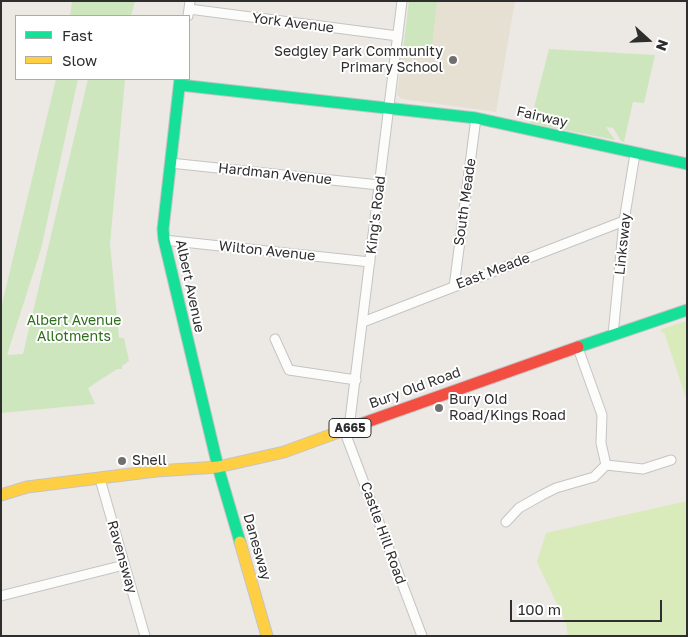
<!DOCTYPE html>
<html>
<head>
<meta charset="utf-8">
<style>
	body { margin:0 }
	#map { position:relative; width:688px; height:637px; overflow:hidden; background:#ece8e4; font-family:"Golos Text",sans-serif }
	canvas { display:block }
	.frame { position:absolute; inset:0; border:2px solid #2e2e2e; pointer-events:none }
	.legend { position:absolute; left:15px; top:15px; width:175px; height:65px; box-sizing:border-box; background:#fff; border:1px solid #ababab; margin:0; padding:6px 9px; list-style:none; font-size:15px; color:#2e2e2e }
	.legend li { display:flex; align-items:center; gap:10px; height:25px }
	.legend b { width:25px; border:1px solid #ababab }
	.north { position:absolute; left:623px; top:15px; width:50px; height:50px; -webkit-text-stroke:4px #fff; paint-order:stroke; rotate:110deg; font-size:14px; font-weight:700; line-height:20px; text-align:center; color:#2e2e2e }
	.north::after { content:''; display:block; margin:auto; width:18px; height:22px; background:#2e2e2e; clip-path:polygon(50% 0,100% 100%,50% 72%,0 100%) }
	.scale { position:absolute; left:510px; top:600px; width:152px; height:22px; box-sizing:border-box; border:2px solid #2e2e2e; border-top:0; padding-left:6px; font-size:15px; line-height:18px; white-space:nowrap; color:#2e2e2e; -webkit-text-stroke:4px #fff; paint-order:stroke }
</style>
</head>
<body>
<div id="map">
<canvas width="688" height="637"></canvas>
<div class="frame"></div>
<ul class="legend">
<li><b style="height:6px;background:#16e098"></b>Fast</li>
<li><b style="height:6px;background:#ffcf43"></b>Slow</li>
</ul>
<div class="north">N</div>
<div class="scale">100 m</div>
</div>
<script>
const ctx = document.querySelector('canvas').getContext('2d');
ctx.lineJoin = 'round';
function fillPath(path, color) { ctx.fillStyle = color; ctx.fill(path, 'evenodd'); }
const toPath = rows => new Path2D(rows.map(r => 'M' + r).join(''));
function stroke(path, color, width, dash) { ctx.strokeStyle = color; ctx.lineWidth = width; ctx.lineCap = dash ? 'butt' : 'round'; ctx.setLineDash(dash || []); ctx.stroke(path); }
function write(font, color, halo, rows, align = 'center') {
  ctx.font = font + ' "Golos Text",sans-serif'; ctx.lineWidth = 4; ctx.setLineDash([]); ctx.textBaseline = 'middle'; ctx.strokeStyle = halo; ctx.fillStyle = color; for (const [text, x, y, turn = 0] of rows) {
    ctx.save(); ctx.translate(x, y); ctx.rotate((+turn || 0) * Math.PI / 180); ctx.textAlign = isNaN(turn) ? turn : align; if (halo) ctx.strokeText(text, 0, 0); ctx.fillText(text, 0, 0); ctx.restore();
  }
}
const education = toPath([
	[409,1,515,1,496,112,402,99,397,95]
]);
const green = toPath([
	[72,1,135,1,131,16,70,16],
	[409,1,437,1,431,55,403,52],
	[549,49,655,55,644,103,633,102,624,142,621,141,613,128,606,127,615,140,530,123],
	[56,79,78,79,41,249,7,355,23,354,88,79,125,79,110,244,119,338,124,338,129,361,122,366,122,369,117,369,88,388,95,404,1,413,1,308]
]);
const pitch = toPath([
	[687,321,687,401,664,332,661,332,662,329],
	[687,501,687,636,568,636,566,623,537,562,546,533]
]);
const street = toPath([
	[189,9,398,36],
	[188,16,190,1],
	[170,163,379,185],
	[164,240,370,262],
	[454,287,476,118],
	[363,322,624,221],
	[613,335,624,221,635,154],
	[275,339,289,370,356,380],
	[578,348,602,415,601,443,606,465,643,469,671,460],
	[349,428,402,1],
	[344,430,422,636],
	[100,479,145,636],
	[506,522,519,508,542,495,556,488,594,477,606,465],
	[1,596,124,565]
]);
const fast = toPath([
	[180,79,163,229,164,240,218,467,240,542],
	[180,85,476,118,687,164],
	[578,347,687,310]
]);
const slow = toPath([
	[1,495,27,487,156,471,218,467,284,452,358,425],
	[240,542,267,636]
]);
const jam = toPath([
	[358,425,578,347]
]);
const markers = [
	[453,60,5,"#706f6e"],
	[439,408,5,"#706f6e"],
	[122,461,5,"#706f6e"]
];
const shields = [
	[350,428,42]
];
const shieldNames = [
	["A665",350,428]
];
const streetNames = [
	["York Avenue",293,23,7],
	["Fairway",542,117,13],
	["Hardman Avenue",275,174,6],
	["South Meade",465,202,-82],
	["King's Road",376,215,-83],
	["Linksway",623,244,-84],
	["Wilton Avenue",267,251,6],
	["East Meade",493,271,-21],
	["Albert Avenue",190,286,78],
	["Bury Old Road",415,388,-20],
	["Castle Hill Road",383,533,70],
	["Danesway",257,547,74],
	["Ravensway",122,557,74]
];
const poiNames = [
	["Sedgley Park Community",443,52,"right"],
	["Primary School",443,68,"right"],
	["Bury Old",449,400],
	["Road/Kings Road",449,416],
	["Shell",132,461]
];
const parkNames = [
	["Albert Avenue",74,321],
	["Allotments",74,337]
];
fillPath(education, '#e6e0d3');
fillPath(green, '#cee6be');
fillPath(pitch, '#d9eabb');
stroke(street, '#c5c4c5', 11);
stroke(fast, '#c5c4c5', 13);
stroke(slow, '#c5c4c5', 13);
stroke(jam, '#c5c4c5', 13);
stroke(street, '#fcfcfb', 9);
stroke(fast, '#16e098', 11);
stroke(slow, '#ffcf43', 11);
stroke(jam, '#f24e42', 11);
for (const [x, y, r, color] of markers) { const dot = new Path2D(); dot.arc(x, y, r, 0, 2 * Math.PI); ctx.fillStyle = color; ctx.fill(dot); stroke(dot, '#fff', 2); }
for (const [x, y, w] of shields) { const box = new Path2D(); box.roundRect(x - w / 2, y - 9.5, w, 19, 4); ctx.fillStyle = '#fff'; ctx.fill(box); stroke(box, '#2e2e2e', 1); }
write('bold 12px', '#2e2e2e', null, shieldNames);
write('14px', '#2e2e2e', '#fff', streetNames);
write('14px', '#2e2e2e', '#fff', poiNames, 'left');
write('14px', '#2c6e1b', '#fff', parkNames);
</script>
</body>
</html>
